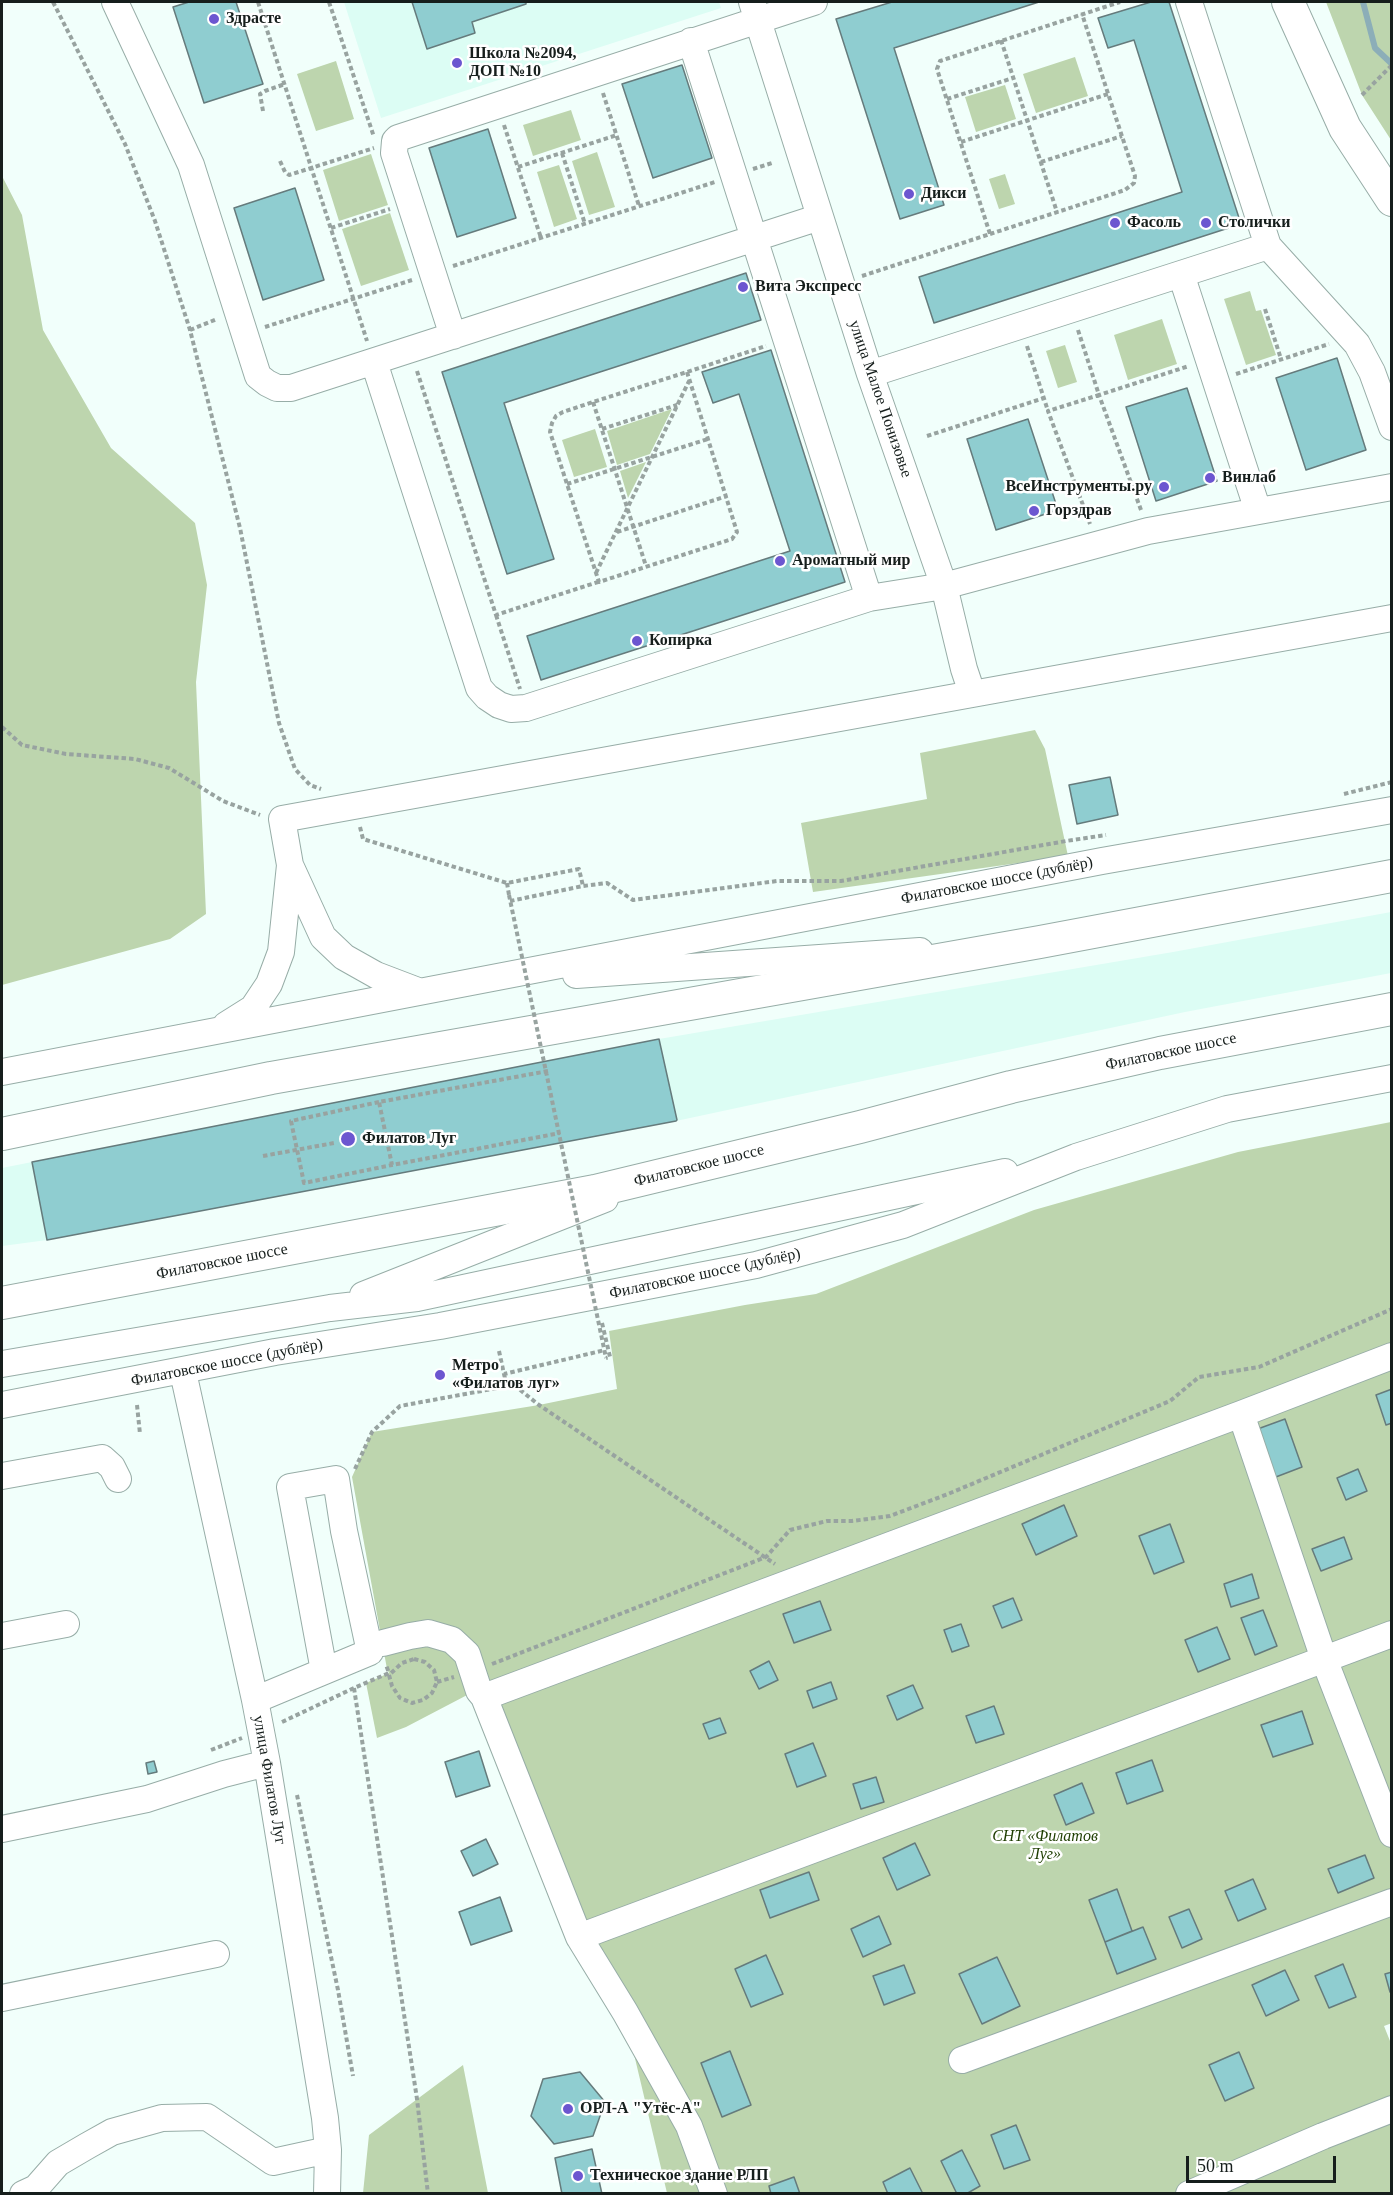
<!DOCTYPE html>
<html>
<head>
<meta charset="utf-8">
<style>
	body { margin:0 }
	#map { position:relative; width:1393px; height:2195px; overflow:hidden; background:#f1fffb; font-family:Georgia,serif }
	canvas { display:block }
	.frame { position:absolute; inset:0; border:3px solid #161e1c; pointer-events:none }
	.scale { position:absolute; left:1186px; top:2156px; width:150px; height:27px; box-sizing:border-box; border:3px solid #161e1c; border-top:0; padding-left:8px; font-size:18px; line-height:21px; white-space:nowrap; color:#161e1c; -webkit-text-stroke:4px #fff; paint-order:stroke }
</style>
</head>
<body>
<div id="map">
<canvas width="1393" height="2195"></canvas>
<div class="frame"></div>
<div class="scale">50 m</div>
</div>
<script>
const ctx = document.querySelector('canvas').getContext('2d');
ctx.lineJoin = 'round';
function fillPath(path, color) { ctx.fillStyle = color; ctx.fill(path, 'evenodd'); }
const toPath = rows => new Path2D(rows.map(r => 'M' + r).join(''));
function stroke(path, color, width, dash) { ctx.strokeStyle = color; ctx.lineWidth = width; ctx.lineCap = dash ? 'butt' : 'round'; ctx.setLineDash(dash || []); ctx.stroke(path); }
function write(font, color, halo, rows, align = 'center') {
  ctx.font = font + ' Georgia,serif'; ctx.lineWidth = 5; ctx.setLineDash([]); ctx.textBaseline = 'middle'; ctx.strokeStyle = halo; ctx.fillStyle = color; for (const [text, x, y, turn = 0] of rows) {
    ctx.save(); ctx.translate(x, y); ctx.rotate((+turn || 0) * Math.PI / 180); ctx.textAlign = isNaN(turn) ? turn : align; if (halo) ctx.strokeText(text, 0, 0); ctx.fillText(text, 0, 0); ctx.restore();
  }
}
const built = toPath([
	[344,2,719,2,721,8,381,118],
	[1391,912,1391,973,1185,1012,676,1121,659,1039,1173,952],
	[32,1162,47,1240,2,1246,2,1168]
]);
const green = toPath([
	[1326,2,1391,2,1391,140,1362,95],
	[1075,57,1088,96,1036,113,1023,74],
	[336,61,354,119,316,131,297,74],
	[1005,85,1016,119,976,132,965,97],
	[571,110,581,140,533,156,523,125],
	[597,152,615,207,589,215,572,161],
	[371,154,388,205,339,221,323,170],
	[559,165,577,219,554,227,537,172],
	[1005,174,1015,204,999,209,989,179],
	[2,176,22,215,43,330,111,448,195,523,207,585,196,682,206,914,170,939,2,985],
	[390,213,409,270,361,286,342,229],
	[1250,291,1256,311,1261,310,1276,355,1246,365,1224,299],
	[1162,319,1177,364,1128,380,1114,335],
	[1065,345,1077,382,1058,388,1046,351],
	[672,409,650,454,617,465,607,431],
	[595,429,607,467,574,477,562,440],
	[646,462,628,498,620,471],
	[1035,730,1045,749,1068,856,813,892,801,823,927,799,920,753],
	[1391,1122,1392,2023,1384,2026,1392,2046,1391,2193,667,2193,628,2029,471,1693,406,1727,377,1738,366,1683,389,1673,387,1669,352,1477,372,1432,539,1405,617,1389,609,1331,745,1305,816,1294,1034,1210,1238,1152],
	[463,2065,488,2193,363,2193,369,2135]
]);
const stream = toPath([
	[1363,2,1375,48,1392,64]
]);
const building = toPath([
	[189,2,236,2,263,84,204,103,173,7,189,2],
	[412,2,526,2,526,4,472,22,475,33,427,49,412,2],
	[892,2,1039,2,894,48,944,205,900,219,836,19,892,2],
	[1151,2,1169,2,1241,224,934,323,919,277,1182,192,1134,40,1108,48,1098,18,1151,2],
	[682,65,712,158,653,178,622,84,682,65],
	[488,129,516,218,457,237,429,148,488,129],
	[295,188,324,280,263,300,234,208,295,188],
	[746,273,761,320,504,403,554,559,507,574,442,372,746,273],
	[771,350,845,582,541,680,527,636,790,551,739,394,713,403,702,372,771,350],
	[1337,358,1366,450,1306,470,1276,378,1337,358],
	[1187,388,1217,481,1156,501,1126,407,1187,388],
	[1028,419,1058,510,996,530,967,439,1028,419],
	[1110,777,1118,815,1077,824,1069,785,1110,777],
	[659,1039,677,1120,676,1121,47,1240,32,1162,659,1039],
	[1392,1389,1392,1423,1386,1425,1376,1395,1392,1389],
	[1285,1419,1302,1467,1268,1480,1244,1434,1285,1419],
	[1358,1469,1367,1491,1346,1500,1337,1478,1358,1469],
	[1064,1505,1077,1536,1036,1555,1022,1524,1064,1505],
	[1170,1524,1184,1562,1154,1574,1139,1536,1170,1524],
	[1344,1537,1352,1559,1321,1571,1312,1549,1344,1537],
	[1252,1574,1259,1598,1231,1607,1224,1584,1252,1574],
	[1013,1598,1022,1620,1002,1628,993,1606,1013,1598],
	[820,1601,831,1630,794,1643,783,1614,820,1601],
	[1263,1610,1277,1646,1255,1655,1241,1618,1263,1610],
	[961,1624,969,1646,952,1652,944,1630,961,1624],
	[1217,1627,1230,1659,1198,1672,1185,1640,1217,1627],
	[769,1661,778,1680,759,1689,750,1671,769,1661],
	[831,1682,837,1699,813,1708,807,1691,831,1682],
	[913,1685,923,1708,897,1720,887,1696,913,1685],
	[994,1706,1004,1734,976,1743,966,1716,994,1706],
	[1302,1711,1313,1744,1273,1757,1261,1725,1302,1711],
	[720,1718,726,1733,709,1739,703,1724,720,1718],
	[813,1743,826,1776,797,1787,785,1754,813,1743],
	[479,1751,490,1786,456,1797,445,1762,479,1751],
	[1152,1760,1163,1791,1127,1804,1116,1773,1152,1760],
	[154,1761,157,1772,148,1774,146,1763,154,1761],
	[876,1777,884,1802,861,1809,853,1784,876,1777],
	[1082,1783,1094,1813,1066,1825,1054,1795,1082,1783],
	[486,1839,498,1864,473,1876,461,1851,486,1839],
	[915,1843,930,1875,897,1890,883,1858,915,1843],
	[1365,1855,1374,1878,1338,1893,1328,1869,1365,1855],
	[809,1872,819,1900,770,1918,760,1890,809,1872],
	[1253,1879,1266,1909,1238,1921,1225,1891,1253,1879],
	[1117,1889,1132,1931,1105,1942,1089,1900,1117,1889],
	[500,1897,512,1931,471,1945,459,1912,500,1897],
	[1189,1909,1202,1939,1182,1948,1169,1917,1189,1909],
	[879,1916,891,1944,863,1957,851,1929,879,1916],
	[1143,1927,1156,1959,1117,1974,1105,1942,1143,1927],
	[766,1955,783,1994,751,2007,735,1969,766,1955],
	[997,1957,1020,2006,982,2024,959,1974,997,1957],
	[1343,1964,1356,1997,1329,2008,1315,1976,1343,1964],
	[904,1965,915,1993,884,2005,873,1976,904,1965],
	[1285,1970,1299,2000,1266,2016,1252,1985,1285,1970],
	[1392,1972,1392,1992,1390,1992,1385,1974,1392,1972],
	[730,2051,751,2105,722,2117,701,2063,730,2051],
	[1239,2052,1254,2088,1225,2101,1209,2065,1239,2052],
	[580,2072,605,2102,593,2136,554,2144,531,2116,543,2079,580,2072],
	[1016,2125,1030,2160,1004,2169,991,2135,1016,2125],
	[592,2149,602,2194,562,2194,555,2158,592,2149],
	[962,2150,980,2186,966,2194,957,2194,941,2161,962,2150],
	[910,2168,923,2194,888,2194,883,2182,910,2168],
	[794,2177,800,2194,771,2194,769,2186,794,2177]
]);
const path = toPath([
	[53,2,125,144,155,221,190,330,240,528,279,723,295,769,310,785,321,789],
	[258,2,367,341],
	[329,2,374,137],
	[1001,40,1057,212],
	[603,93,639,206],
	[1362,95,1392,65],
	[947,99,1013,78],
	[263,111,260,94,265,91,285,84],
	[504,125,541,238],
	[961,142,1108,94],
	[562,153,585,224],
	[280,161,285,172,289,175,374,148],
	[1041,162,1122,136],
	[518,167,617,135],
	[753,169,772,163],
	[331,228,390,209],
	[990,234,1125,190,1134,183,1135,176,1082,14],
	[453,266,715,182],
	[862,276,990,234,937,69,940,61,1120,2],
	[1265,309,1281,359],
	[265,327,412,280],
	[190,330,217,319],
	[1078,330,1099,395,1048,411,1090,524],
	[1027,346,1048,411],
	[417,371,496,615,598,582],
	[687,372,737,532,732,539,599,582,550,432,552,423,556,416,563,412,593,402,687,372,766,346],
	[1236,374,1329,344],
	[593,402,646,566],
	[602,429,677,405],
	[927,436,1044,398],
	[567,484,708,439],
	[1141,510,1099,395,1189,366],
	[617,532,727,496],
	[596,573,689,381],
	[496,615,520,689],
	[2,727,22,745,66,754,135,759,169,768,223,801,260,815],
	[1344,794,1392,782],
	[360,827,363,839,507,883,579,869,583,886],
	[507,883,509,895],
	[510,901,583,886,607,883,633,900,777,881,841,881,1066,841,1106,835],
	[263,1156,334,1143],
	[602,1323,610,1357,606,1358],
	[499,1351,504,1374,605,1350],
	[504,1374,507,1387],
	[137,1405,140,1434],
	[355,1469,372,1432,400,1406,514,1385,539,1405,775,1564],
	[414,1659,425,1662,434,1670,437,1682,432,1693,423,1700,412,1703,400,1698,392,1686,389,1675,402,1663,414,1659],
	[492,1664,766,1557,790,1530,827,1521,852,1521,890,1516,948,1494,1170,1401,1199,1377,1259,1367,1392,1309],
	[437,1682,454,1677],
	[354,1688,417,2099,428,2194],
	[282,1722,354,1688,389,1673,386,1665],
	[211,1750,242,1738],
	[297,1795,338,1990,353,2076]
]);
const minor = toPath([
	[115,2,191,165,258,376,267,383,277,388,291,388,820,217],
	[752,2,870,374,944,586,964,669,972,693],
	[1189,2,1268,246,1357,344,1372,372,1392,427],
	[691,41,869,598],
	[1181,274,1258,511],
	[453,336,394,153,395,141,398,138,814,2],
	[374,362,479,688,487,697,499,705,511,709,526,708,869,598,944,586,1148,531,1392,487],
	[870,374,1268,246],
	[576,975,920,951],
	[418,991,376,975,344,957,323,937,290,865,282,819,1392,618],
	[226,1025,253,1008,269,984,281,952,290,865],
	[2,1072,1102,861,1392,810],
	[363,1295,605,1199],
	[2,1364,330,1308,417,1298,1005,1172],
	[183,1372,255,1700,267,1763,325,2118,328,2150,327,2194],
	[2,1405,275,1352,440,1326,756,1265,903,1225,1076,1157,1227,1109,1392,1078],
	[1241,1414,1324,1659,1392,1834],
	[2,1476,102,1458,112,1467,118,1479],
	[2,1636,66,1624],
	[383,1643,410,1636,428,1633,452,1640,467,1654,479,1691,484,1697],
	[255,1700,370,1652,344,1531,336,1479,290,1487,324,1671],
	[2,1829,147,1799,224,1774,267,1763],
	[579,1937,1392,1634],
	[2,1998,216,1954],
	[962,2060,1392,1902],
	[23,2194,36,2188,58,2163,87,2146,112,2132,162,2118,207,2117,273,2162,328,2150],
	[714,2194,689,2126,625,2012,579,1937,484,1697,1241,1414,1392,1356],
	[1189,2194,1323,2136,1392,2109]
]);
const major = toPath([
	[1288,2,1345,128,1392,200],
	[2,1134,271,1078,1040,942,1392,876],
	[2,1303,595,1191,860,1127,1011,1087,1160,1053,1392,1009]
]);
const pathBridge = toPath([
	[509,895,606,1358],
	[548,1071,379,1102,392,1165,560,1133],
	[379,1102,291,1121,304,1183,392,1165]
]);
const markers = [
	[214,19,6,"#6c56d0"],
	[457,63,6,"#6c56d0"],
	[909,194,6,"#6c56d0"],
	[1115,223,6,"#6c56d0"],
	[1206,223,6,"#6c56d0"],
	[743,287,6,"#6c56d0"],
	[1210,478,6,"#6c56d0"],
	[1164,487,6,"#6c56d0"],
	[1034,511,6,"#6c56d0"],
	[780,561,6,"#6c56d0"],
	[637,641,6,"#6c56d0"],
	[348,1139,8,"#6c56d0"],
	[440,1375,6,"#6c56d0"],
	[568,2109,6,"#6c56d0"],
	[578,2176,6,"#6c56d0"]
];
const poiNames = [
	["Здрасте",226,19],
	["Школа №2094,",469,54],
	["ДОП №10",469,72],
	["Дикси",921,194],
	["Фасоль",1127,223],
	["Столички",1218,223],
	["Вита Экспресс",755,287],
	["Винлаб",1222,478],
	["ВсеИнструменты.ру",1152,487,"right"],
	["Горздрав",1046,511],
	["Ароматный мир",792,561],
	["Копирка",649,641],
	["Филатов Луг",362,1139],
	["Метро",452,1366],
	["«Филатов луг»",452,1384],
	["ОРЛ-А \"Утёс-А\"",580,2109],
	["Техническое здание РЛП",590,2176]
];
const streetNames = [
	["улица Малое Понизовье",880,399,71],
	["Филатовское шоссе (дублёр)",997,881,-11],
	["Филатовское шоссе",1171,1052,-12],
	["Филатовское шоссе",699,1166,-14],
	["Филатовское шоссе",222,1262,-11],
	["Филатовское шоссе (дублёр)",705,1274,-12],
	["Филатовское шоссе (дублёр)",227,1363,-11],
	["улица Филатов Луг",269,1780,80]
];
const parkNames = [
	["СНТ «Филатов",1045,1837],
	["Луг»",1045,1855]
];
fillPath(built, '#dcfdf4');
fillPath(green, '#bdd5ae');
stroke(stream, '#8caeb8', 6);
fillPath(building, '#8fcdd0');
stroke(building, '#657b7c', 1.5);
stroke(minor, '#97ada7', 28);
stroke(major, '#97ada7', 34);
stroke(path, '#98a3a0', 4, [4.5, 3]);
stroke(minor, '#fff', 26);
stroke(major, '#fff', 32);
stroke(pathBridge, '#98a3a0', 4, [4.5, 3]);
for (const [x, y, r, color] of markers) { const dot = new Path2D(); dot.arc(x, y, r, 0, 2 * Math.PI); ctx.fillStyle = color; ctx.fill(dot); stroke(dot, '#fff', 2); }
write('bold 16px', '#161e1c', '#fff', poiNames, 'left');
write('16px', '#161e1c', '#fff', streetNames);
write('italic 16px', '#1e3d00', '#fff', parkNames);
</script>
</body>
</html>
